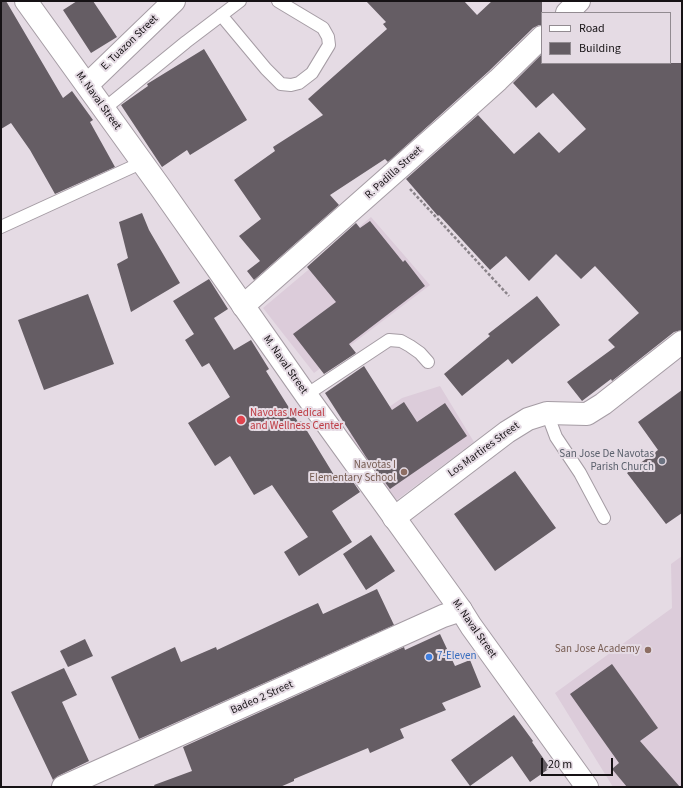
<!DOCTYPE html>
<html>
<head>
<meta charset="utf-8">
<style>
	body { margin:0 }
	#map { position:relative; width:683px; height:788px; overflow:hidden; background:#e5dbe4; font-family:"Source Sans 3",sans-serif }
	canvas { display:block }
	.frame { position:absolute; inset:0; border:2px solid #161215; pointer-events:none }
	.legend { position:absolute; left:541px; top:12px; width:130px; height:52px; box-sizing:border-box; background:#e5dbe4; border:1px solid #928b91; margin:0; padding:5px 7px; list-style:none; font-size:12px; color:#161215 }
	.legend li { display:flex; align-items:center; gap:8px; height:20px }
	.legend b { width:20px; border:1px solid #928b91 }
	.scale { position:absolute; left:541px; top:758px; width:72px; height:18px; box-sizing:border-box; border:2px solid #161215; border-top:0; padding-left:5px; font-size:12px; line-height:14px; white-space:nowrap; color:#161215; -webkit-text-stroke:3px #e5dbe4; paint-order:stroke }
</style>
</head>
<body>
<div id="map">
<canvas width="683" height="788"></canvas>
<div class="frame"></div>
<ul class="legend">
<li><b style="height:5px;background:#fff"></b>Road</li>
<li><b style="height:11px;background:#655d64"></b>Building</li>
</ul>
<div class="scale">20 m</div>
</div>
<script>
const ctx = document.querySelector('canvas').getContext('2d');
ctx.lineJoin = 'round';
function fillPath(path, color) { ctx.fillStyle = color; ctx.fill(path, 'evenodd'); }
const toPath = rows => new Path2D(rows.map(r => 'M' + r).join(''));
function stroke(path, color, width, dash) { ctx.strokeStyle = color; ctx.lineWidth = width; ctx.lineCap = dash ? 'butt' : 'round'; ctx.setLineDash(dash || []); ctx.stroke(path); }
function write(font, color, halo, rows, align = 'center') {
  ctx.font = font + ' "Source Sans 3",sans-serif'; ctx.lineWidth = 4; ctx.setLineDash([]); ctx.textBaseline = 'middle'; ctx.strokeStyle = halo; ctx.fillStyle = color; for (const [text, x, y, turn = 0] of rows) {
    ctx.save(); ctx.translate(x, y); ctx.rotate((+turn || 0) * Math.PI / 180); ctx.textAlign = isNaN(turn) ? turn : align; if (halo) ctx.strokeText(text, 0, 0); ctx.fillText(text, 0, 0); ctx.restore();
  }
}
const built = toPath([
	[371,217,430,285,314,373,263,308],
	[440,386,474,442,394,502,347,436,402,398],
	[682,556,682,787,613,787,555,693,672,608,671,564]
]);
const building = toPath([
	[1,1,6,1,63,98,72,91,93,120,90,122,115,167,55,194,30,150,11,123,1,129],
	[77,1,93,1,117,37,91,53,63,10],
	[366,1,464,1,477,15,492,1,542,1,542,25,539,25,533,28,489,71,388,162,385,159,330,195,339,205,254,280,247,271,260,261,239,236,261,219,234,180,275,151,273,147,323,115,308,99,387,29,383,24,386,22],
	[204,49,247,120,190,155,187,150,162,167,121,105,148,86,147,84],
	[542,54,542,63,682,63,682,330,674,332,612,381,611,379,582,401,567,382,615,347,608,340,639,313,595,266,581,279,556,254,529,281,506,256,490,270,439,215,438,216,406,179,478,115,514,154,539,132,559,153,586,129,553,93,536,108,513,83],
	[142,213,149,230,180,283,131,312,117,264,128,258,119,222],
	[370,221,403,262,405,260,425,286,349,344,356,353,324,374,293,334,336,302,307,267,356,223,360,228],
	[209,279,228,309,214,318,234,350,251,340,269,369,266,371,298,422,301,421,337,480,347,473,360,492,332,511,352,542,299,576,284,552,308,537,272,485,254,495,230,456,215,466,188,423,230,397,209,363,202,367,185,340,194,334,173,301],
	[88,294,114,364,44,390,18,320],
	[537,296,560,325,512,364,508,359,462,396,444,374,490,336,488,334],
	[364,366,392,410,404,402,417,422,445,403,467,436,390,489,366,457,325,393],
	[682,390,682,513,666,524,627,473,658,450,638,422],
	[515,471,556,528,495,571,454,514],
	[371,535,395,571,366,590,343,554],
	[377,589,394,625,139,739,111,677,175,647,181,662,216,647,217,650,318,603,323,614],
	[440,634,455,666,470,660,481,687,442,703,446,710,400,729,404,738,370,753,368,748,294,779,294,781,280,787,155,787,154,785,192,771,183,747,404,647,405,650],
	[85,639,93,656,68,667,60,651],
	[612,664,658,728,640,741,680,787,627,787,612,769,619,763,570,694],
	[64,668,77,695,62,702,89,761,58,776,53,780,11,692],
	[514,715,533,741,532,742,550,768,530,782,512,756,470,786,451,760]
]);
const path = toPath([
	[410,189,509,296]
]);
const service = toPath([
	[221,15,266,69,281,84,291,85,299,83,312,73,329,45,328,37,323,28,278,1],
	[104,109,186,42,240,1],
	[1,227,143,162],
	[306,395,389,340,401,341,410,346,420,353,428,362],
	[547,413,556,437,580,473,604,518]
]);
const minor = toPath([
	[567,13,579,1],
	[87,85,174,1],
	[243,306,449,124,498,80,542,37],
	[63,787,443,616,461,610]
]);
const tertiary = toPath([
	[394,518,507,432,528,419,547,413,587,414,603,404,682,342]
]);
const secondary = toPath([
	[26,1,160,187,306,395,461,610,471,626,587,787]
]);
const markers = [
	[241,420,5,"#e0444e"],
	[662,461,4,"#6b7280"],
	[404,472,4,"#8d6e63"],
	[648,650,4,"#8d6e63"],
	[429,657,4,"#3f7fe0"]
];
const streetNames = [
	["E. Tuazon Street",130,43,-44],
	["M. Naval Street",98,101,54],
	["R. Padilla Street",394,173,-42],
	["M. Naval Street",285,365,55],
	["Los Martires Street",484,450,-36],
	["M. Naval Street",474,629,55],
	["Badeo 2 Street",262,698,-24]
];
const healthNames = [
	["Navotas Medical",250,414],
	["and Wellness Center",250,427]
];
const worshipNames = [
	["San Jose De Navotas",654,455],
	["Parish Church",654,468]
];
const educationNames = [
	["Navotas I",396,466],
	["Elementary School",396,479],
	["San Jose Academy",640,650]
];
const shopNames = [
	["7-Eleven",437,657]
];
fillPath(built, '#dcccda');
fillPath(building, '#655d64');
stroke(service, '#a59ca4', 14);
stroke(minor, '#a59ca4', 24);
stroke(tertiary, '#a59ca4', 24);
stroke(secondary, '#a59ca4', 24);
stroke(path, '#8a8389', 2.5, [3, 2]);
stroke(service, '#fff', 12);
stroke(minor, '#fff', 22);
stroke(tertiary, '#fff', 22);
stroke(secondary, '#fff', 22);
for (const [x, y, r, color] of markers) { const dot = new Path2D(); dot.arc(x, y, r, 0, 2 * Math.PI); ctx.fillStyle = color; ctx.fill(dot); stroke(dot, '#e5dbe4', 1.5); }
write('11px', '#161215', '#e5dbe4', streetNames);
write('11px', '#be3a42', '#e5dbe4', healthNames, 'left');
write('11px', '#5b616d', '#e5dbe4', worshipNames, 'right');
write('11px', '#785e54', '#e5dbe4', educationNames, 'right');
write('11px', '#366cbe', '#e5dbe4', shopNames, 'left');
</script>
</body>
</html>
